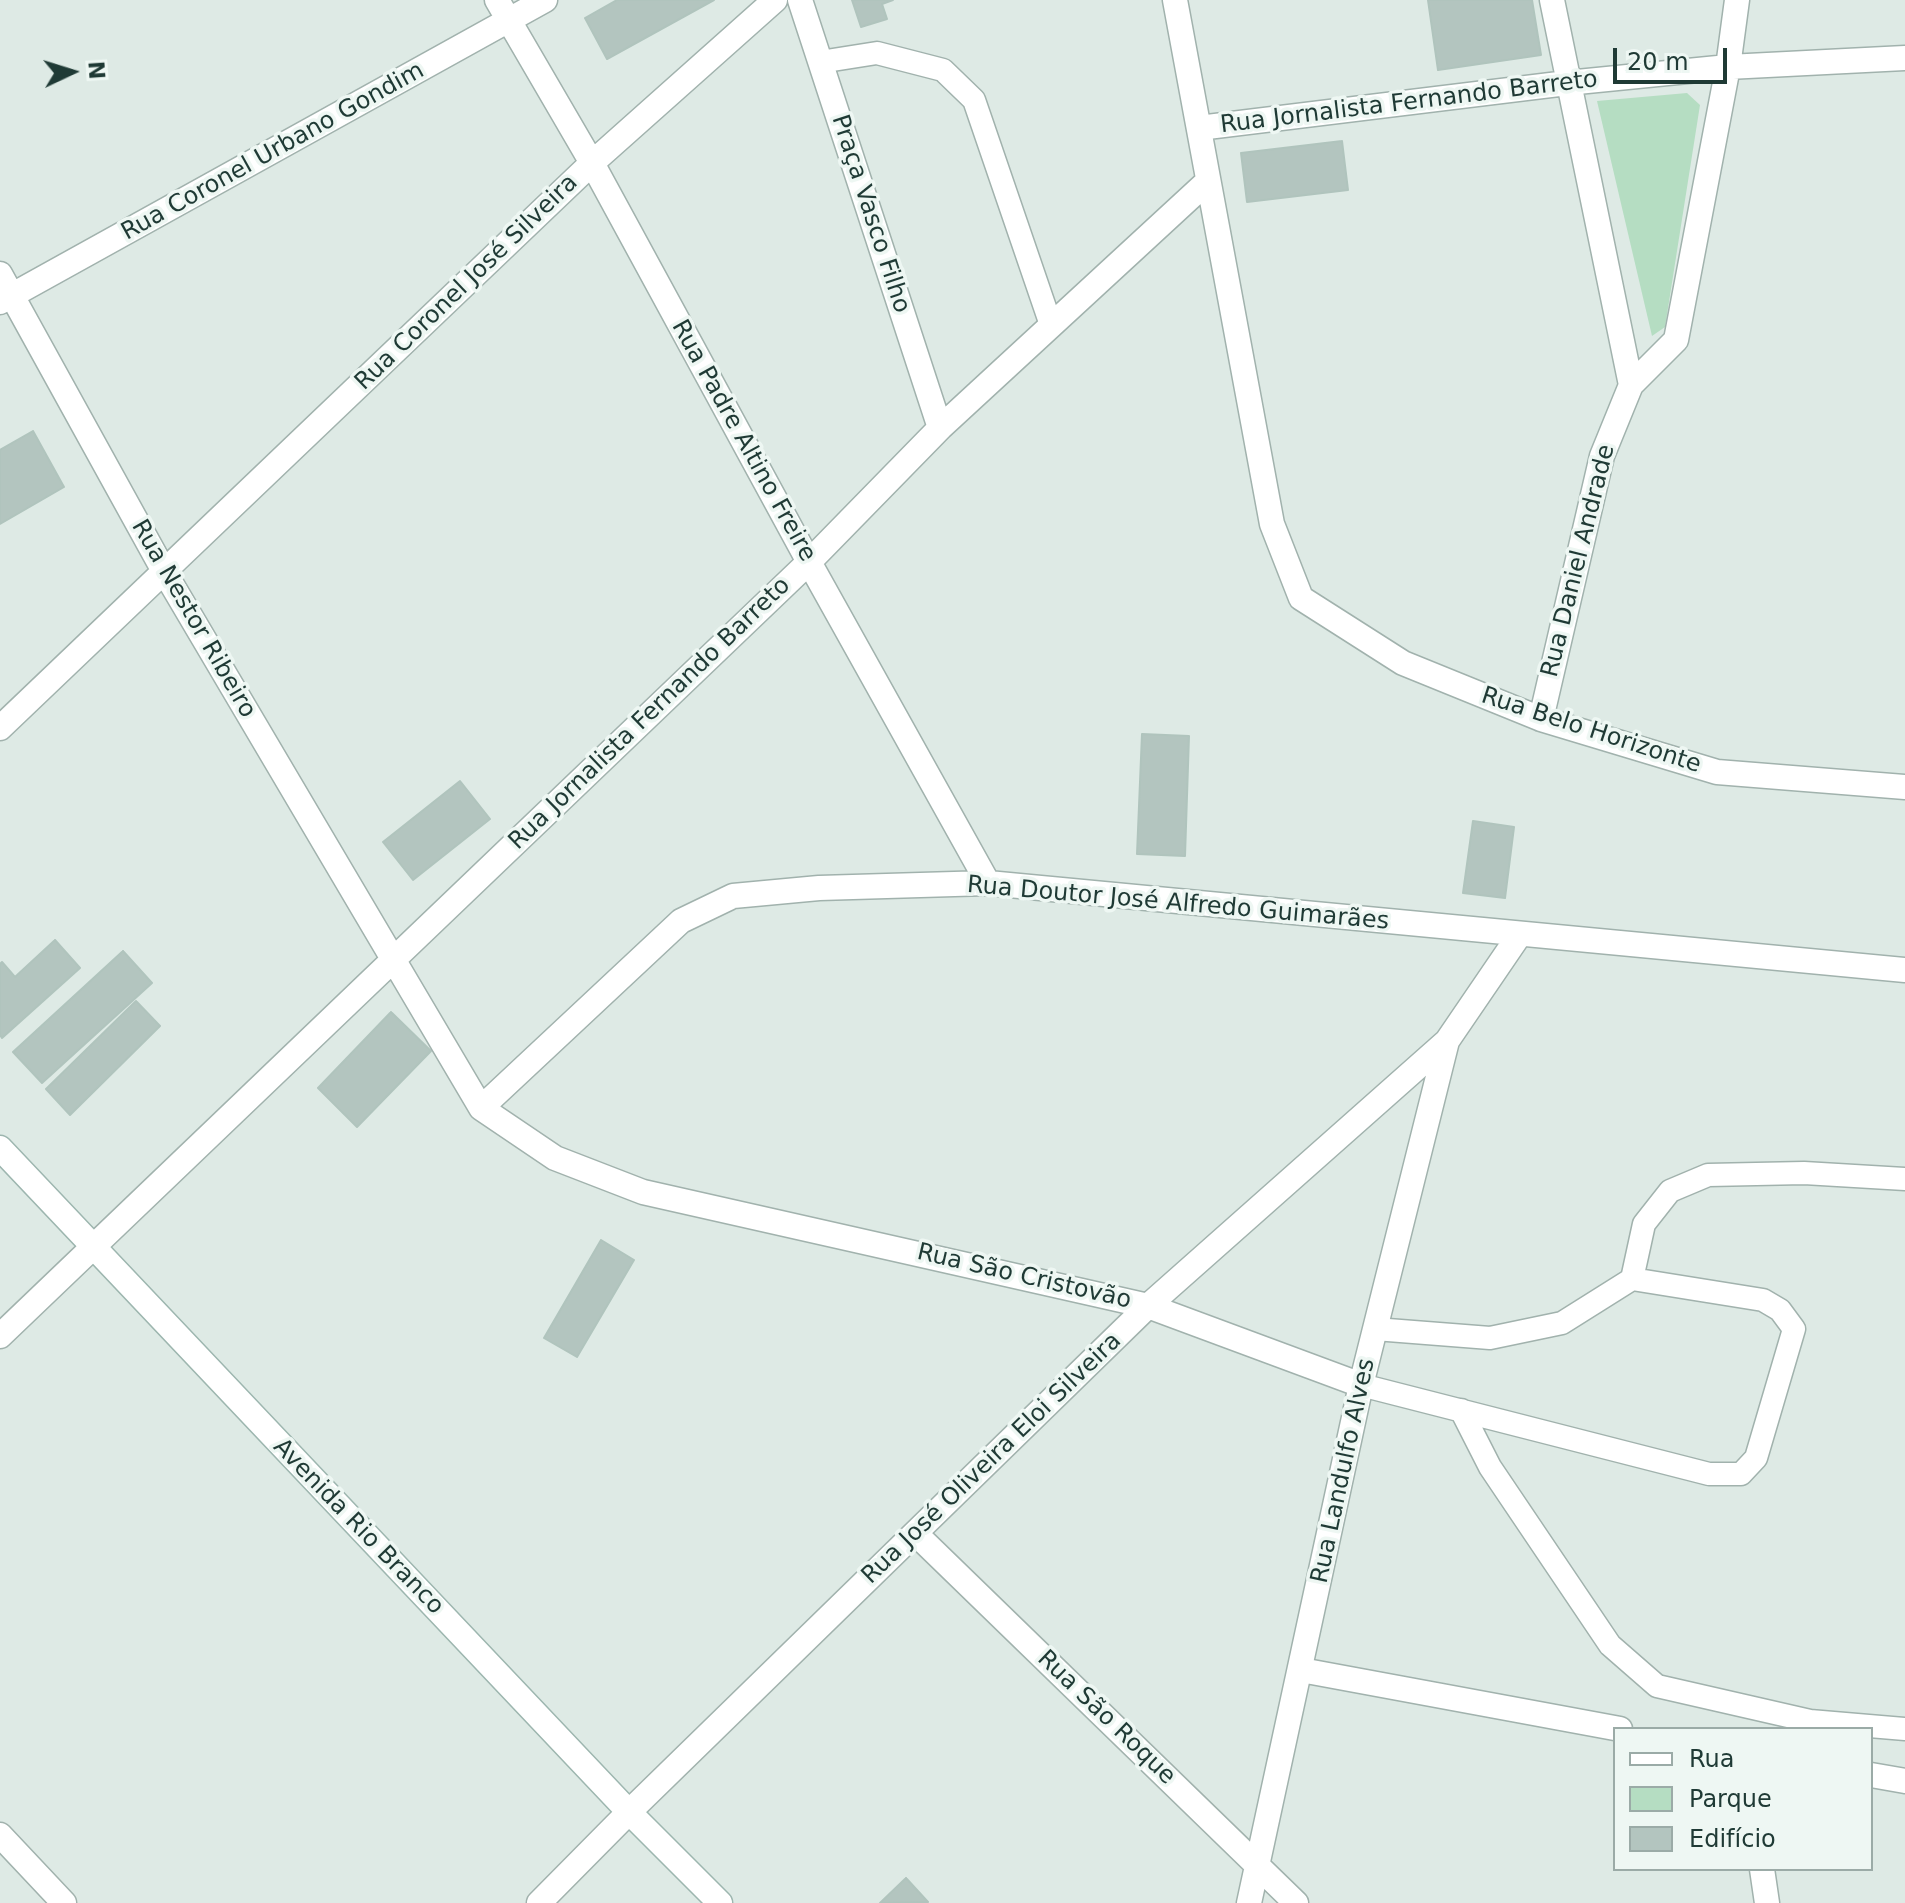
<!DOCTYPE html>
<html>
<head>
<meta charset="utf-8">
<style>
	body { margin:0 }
	#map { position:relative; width:1905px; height:1903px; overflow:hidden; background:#deeae5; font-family:"DejaVu Sans",sans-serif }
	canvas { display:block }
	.legend { position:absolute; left:1613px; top:1727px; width:260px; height:144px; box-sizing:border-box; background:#eef7f3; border:2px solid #9baba7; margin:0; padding:10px 14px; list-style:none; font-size:24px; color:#1f3a35 }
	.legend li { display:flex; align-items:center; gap:16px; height:40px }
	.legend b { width:40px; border:2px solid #9baba7 }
	.north { position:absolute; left:32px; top:32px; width:80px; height:80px; -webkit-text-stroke:6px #eef7f3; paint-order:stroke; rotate:86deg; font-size:22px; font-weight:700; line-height:32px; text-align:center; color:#1f3a35 }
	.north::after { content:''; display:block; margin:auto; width:28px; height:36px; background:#1f3a35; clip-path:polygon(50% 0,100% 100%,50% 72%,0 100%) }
	.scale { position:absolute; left:1613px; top:48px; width:114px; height:36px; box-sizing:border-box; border:4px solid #1f3a35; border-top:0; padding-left:10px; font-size:24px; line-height:28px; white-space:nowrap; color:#1f3a35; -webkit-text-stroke:6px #eef7f3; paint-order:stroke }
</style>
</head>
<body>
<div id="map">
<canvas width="1905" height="1903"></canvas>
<ul class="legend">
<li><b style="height:10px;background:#fff"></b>Rua</li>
<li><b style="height:22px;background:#b5ddc2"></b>Parque</li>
<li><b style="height:22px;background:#b3c5bf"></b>Edifício</li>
</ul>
<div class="north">N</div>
<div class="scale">20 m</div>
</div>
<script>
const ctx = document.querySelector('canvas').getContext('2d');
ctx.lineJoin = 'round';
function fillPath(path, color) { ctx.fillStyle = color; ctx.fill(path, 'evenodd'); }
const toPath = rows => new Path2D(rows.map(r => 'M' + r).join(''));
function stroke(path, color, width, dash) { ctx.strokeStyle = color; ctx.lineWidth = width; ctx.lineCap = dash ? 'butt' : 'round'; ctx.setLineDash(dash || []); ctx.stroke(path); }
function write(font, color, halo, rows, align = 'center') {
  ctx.font = font + ' "DejaVu Sans",sans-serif'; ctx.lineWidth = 7; ctx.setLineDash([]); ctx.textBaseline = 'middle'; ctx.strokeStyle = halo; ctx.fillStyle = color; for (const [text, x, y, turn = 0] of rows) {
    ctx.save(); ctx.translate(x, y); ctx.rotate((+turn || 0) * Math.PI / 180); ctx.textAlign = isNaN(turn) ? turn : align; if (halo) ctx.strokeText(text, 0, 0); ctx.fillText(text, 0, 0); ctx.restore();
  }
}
const green = toPath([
	[1687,93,1700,105,1665,327,1652,336,1597,101]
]);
const building = toPath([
	[617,0,714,0,607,59,585,18,617,0],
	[852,0,893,0,882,4,887,19,861,27,852,0],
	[1428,0,1532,0,1541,55,1438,70,1428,0],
	[1342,141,1348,190,1247,202,1241,153,1342,141],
	[33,431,64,487,0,524,0,450,33,431],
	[1142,734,1189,736,1185,856,1137,854,1142,734],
	[460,781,490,819,413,880,383,842,460,781],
	[1473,821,1514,827,1505,898,1463,893,1473,821],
	[55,940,80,968,2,1038,0,1035,0,964,2,962,15,977,55,940],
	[123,951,152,983,42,1083,13,1052,123,951],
	[136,1001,160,1026,70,1115,46,1089,136,1001],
	[391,1012,431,1051,357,1127,318,1088,391,1012],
	[601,1240,634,1260,577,1357,544,1338,601,1240],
	[906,1878,928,1902,880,1903,906,1878]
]);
const service = toPath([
	[820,62,877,53,943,70,974,100,1051,325],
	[1632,1279,1644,1224,1670,1191,1708,1175,1804,1173,1905,1179],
	[1361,1385,1709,1474,1741,1474,1756,1458,1794,1329,1780,1310,1763,1300,1632,1279,1562,1323,1490,1338,1375,1329],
	[1461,1410,1490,1467,1610,1645,1657,1686,1810,1721,1905,1729]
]);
const minor = toPath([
	[497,0,592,163,809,562,988,883],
	[800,0,940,428],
	[1175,0,1272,524,1301,598,1403,663,1541,719,1717,772,1905,787],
	[1552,0,1631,385],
	[1199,128,1567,83,1728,67,1905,58],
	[0,274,165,573,481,1108,555,1158,643,1192,1148,1306,1361,1385],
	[0,302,545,0],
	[1541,719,1602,456,1631,385,1676,340,1728,67,1737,0],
	[0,728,592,163,775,0],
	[481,1108,681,921,733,896,819,888,988,883,1905,970],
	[0,1336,809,562,940,428,1208,181],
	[916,1534,1296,1903],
	[1301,1670,1620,1729],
	[1871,1775,1905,1781],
	[0,1835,64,1903],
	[1762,1869,1767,1903],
	[539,1903,629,1812,1148,1306,1447,1041,1520,934],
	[1249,1903,1361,1385,1447,1041]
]);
const secondary = toPath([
	[0,1148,629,1812,720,1903]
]);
const streetNames = [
	["Rua Jornalista Fernando Barreto",1409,103,-7],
	["Rua Coronel Urbano Gondim",273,152,-29],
	["Praça Vasco Filho",870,214,72],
	["Rua Coronel José Silveira",467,283,-44],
	["Rua Padre Altino Freire",743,441,61],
	["Rua Daniel Andrade",1579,561,-76],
	["Rua Nestor Ribeiro",193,619,60],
	["Rua Jornalista Fernando Barreto",650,714,-44],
	["Rua Belo Horizonte",1591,731,18],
	["Rua Doutor José Alfredo Guimarães",1178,904,5],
	["Rua São Cristovão",1024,1277,13],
	["Rua José Oliveira Eloi Silveira",992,1459,-44],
	["Rua Landulfo Alves",1344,1471,-78],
	["Avenida Rio Branco",358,1527,46],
	["Rua São Roque",1106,1718,44]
];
fillPath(green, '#b5ddc2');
fillPath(building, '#b3c5bf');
stroke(building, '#b0c4bd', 2);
stroke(service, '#a1b2ad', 25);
stroke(minor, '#a1b2ad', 27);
stroke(secondary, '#9db6af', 27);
stroke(service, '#fff', 22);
stroke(minor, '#fff', 24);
stroke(secondary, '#fff', 24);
write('24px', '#1f3a35', '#eef7f3', streetNames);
</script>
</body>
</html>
